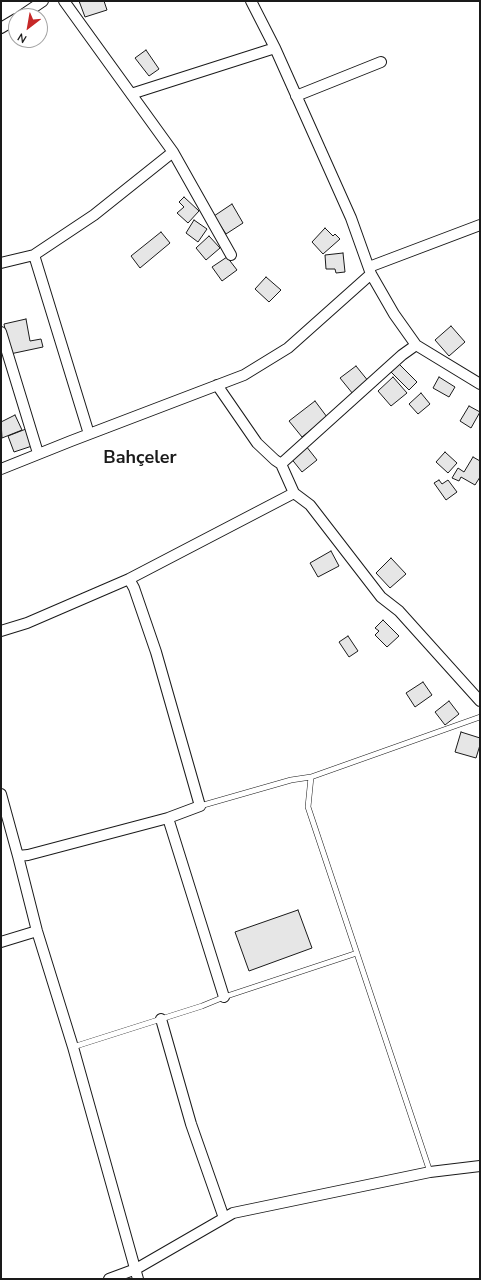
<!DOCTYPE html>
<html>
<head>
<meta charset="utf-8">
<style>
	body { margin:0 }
	#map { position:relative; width:481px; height:1280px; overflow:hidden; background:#fff; font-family:"Nunito Sans",sans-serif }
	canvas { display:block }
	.frame { position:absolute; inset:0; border:2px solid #1a1a1a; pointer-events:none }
	.north { position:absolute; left:8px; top:8px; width:40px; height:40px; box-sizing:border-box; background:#fff; border:1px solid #a3a3a3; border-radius:50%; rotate:211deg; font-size:11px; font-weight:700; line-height:16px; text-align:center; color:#1a1a1a }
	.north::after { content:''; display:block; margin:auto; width:14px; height:18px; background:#c62828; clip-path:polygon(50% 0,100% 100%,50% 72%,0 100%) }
</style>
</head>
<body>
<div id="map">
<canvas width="481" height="1280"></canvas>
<div class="frame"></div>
<div class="north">N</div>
</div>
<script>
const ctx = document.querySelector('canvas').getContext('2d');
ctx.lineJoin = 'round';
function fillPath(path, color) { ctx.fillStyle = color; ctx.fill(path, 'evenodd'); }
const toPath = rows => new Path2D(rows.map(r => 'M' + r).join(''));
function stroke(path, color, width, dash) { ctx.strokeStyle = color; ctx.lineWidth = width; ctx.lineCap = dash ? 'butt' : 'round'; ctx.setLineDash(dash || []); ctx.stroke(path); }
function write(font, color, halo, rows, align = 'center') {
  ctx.font = font + ' "Nunito Sans",sans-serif'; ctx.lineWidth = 3; ctx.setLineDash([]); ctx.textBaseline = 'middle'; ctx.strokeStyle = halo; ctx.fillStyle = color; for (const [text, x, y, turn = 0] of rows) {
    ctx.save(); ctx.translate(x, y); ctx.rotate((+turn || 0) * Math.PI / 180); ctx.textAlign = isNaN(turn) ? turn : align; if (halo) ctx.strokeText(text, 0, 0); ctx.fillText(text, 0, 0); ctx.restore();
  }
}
const building = toPath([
	[79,1,104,1,107,10,85,17,79,1],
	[146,50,159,69,149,76,135,58,146,50],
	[184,197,199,211,188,223,177,213,184,207,179,202,184,197],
	[232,204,243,223,226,234,214,216,232,204],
	[194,220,207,229,198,242,186,233,194,220],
	[325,228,333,236,335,234,340,239,323,254,312,242,325,228],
	[161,232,170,243,140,268,131,256,161,232],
	[209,236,220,248,206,260,196,248,209,236],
	[343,253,345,272,336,273,335,269,326,269,325,255,343,253],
	[227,257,237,270,222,281,212,267,227,257],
	[266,277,281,290,269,302,255,289,266,277],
	[26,319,30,341,41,339,43,347,10,354,4,324,26,319],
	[451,326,465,342,449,356,435,340,451,326],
	[398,363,417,382,409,390,390,371,398,363],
	[356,366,369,382,353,394,340,378,356,366],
	[393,377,407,393,391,406,378,391,393,377],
	[439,377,455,387,449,397,433,388,439,377],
	[421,393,430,404,418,414,409,404,421,393],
	[315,401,327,417,302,437,289,421,315,401],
	[469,406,480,412,471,428,460,421,469,406],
	[15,415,22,430,2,438,1,422,15,415],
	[26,429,32,446,14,452,8,436,26,429],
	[306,446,317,460,302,472,290,457,306,446],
	[445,452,457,463,448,473,436,462,445,452],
	[473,457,480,461,480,477,475,485,461,477,459,481,452,478,458,468,464,472,473,457],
	[439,480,442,484,448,480,457,492,446,500,434,483,439,480],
	[331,551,339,566,318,577,310,563,331,551],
	[391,558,406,574,390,588,376,573,391,558],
	[383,620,399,636,387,647,375,635,379,631,375,628,383,620],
	[348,636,358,651,349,657,339,642,348,636],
	[423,682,432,695,415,707,406,693,423,682],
	[449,701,459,714,445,725,435,712,449,701],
	[461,732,480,738,480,745,476,758,455,752,461,732],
	[298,910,312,948,249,971,235,932,298,910]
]);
const service = toPath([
	[200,806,291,780,311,777],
	[73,1047,202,1006,224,997,357,953],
	[430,1172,308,807,311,777,480,717]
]);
const minor = toPath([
	[64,1,173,152,231,255],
	[251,1,275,48,351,218,371,274,394,314,416,345,480,384],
	[21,16,43,1],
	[1,28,16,19],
	[131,94,275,48],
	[296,96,381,62],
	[34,255,89,434],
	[1,263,34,255,94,215,173,152],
	[369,267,480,225],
	[1,332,38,453],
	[217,385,257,443,275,460,281,464,294,493,310,505,381,597,399,611,480,701],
	[281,464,402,355,416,345],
	[1,469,71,441,244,375,288,348,371,274],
	[1,631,27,623,129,579,294,493],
	[1,794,18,856,37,931,73,1047,138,1279],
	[168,818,224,997],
	[18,856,28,855,168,818,200,806,156,652,134,588,129,579],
	[1,942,37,931],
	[161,1019,191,1124,224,1218],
	[109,1279,136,1269,233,1213,430,1172,480,1166]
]);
const districtNames = [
	["Bahçeler",140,459]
];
fillPath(building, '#e6e6e6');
stroke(building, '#1a1a1a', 1);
stroke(service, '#1a1a1a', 6);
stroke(minor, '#1a1a1a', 12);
stroke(service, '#fff', 5);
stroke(minor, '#fff', 10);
write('bold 18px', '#1a1a1a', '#fff', districtNames);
</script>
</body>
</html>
